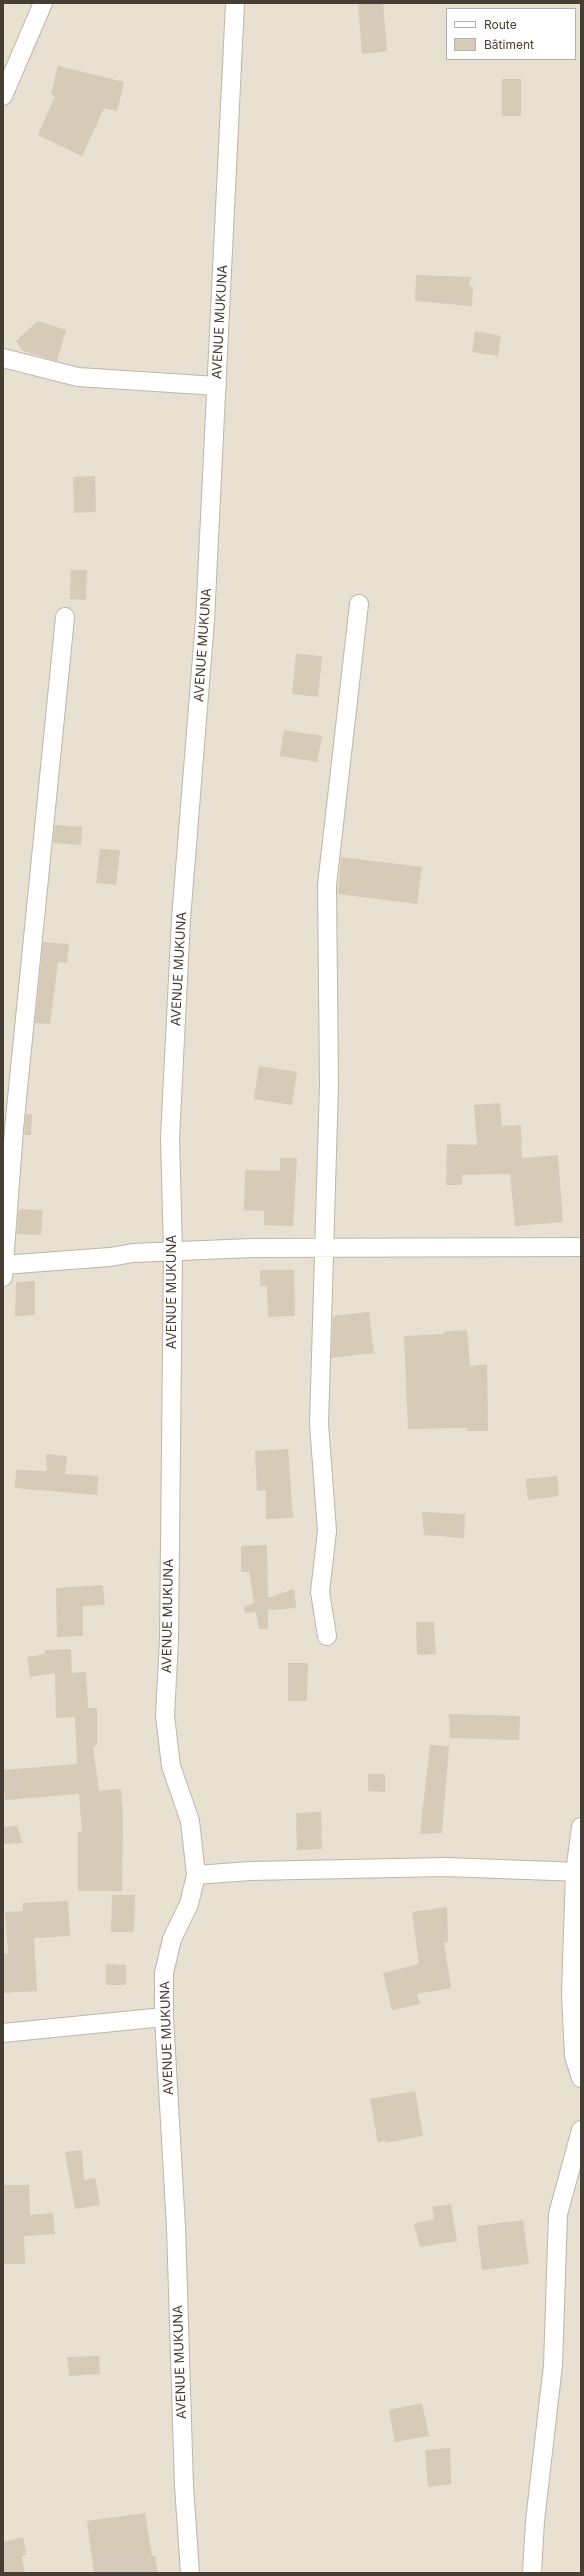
<!DOCTYPE html>
<html>
<head>
<meta charset="utf-8">
<style>
	body { margin:0 }
	#map { position:relative; width:584px; height:2576px; overflow:hidden; background:#f3eee4; font-family:Inter,sans-serif }
	canvas { display:block }
	.frame { position:absolute; inset:0; border:4px solid #463e33; pointer-events:none }
	.legend { position:absolute; left:446px; top:8px; width:130px; height:52px; box-sizing:border-box; background:#fff; border:1px solid #b5b2ad; margin:0; padding:5px 7px; list-style:none; font-size:12px; color:#463e33 }
	.legend li { display:flex; align-items:center; gap:8px; height:20px }
	.legend b { width:20px; border:1px solid #b5b2ad }
</style>
</head>
<body>
<div id="map">
<canvas width="584" height="2576"></canvas>
<div class="frame"></div>
<ul class="legend">
<li><b style="height:5px;background:#fff"></b>Route</li>
<li><b style="height:11px;background:#d6cab8"></b>Bâtiment</li>
</ul>
</div>
<script>
const ctx = document.querySelector('canvas').getContext('2d');
ctx.lineJoin = 'round';
function fillPath(path, color) { ctx.fillStyle = color; ctx.fill(path, 'evenodd'); }
const toPath = rows => new Path2D(rows.map(r => 'M' + r).join(''));
function stroke(path, color, width, dash) { ctx.strokeStyle = color; ctx.lineWidth = width; ctx.lineCap = dash ? 'butt' : 'round'; ctx.setLineDash(dash || []); ctx.stroke(path); }
function write(font, color, halo, rows, align = 'center') {
  ctx.font = font + ' Inter,sans-serif'; ctx.lineWidth = 3; ctx.setLineDash([]); ctx.textBaseline = 'middle'; ctx.strokeStyle = halo; ctx.fillStyle = color; for (const [text, x, y, turn = 0] of rows) {
    ctx.save(); ctx.translate(x, y); ctx.rotate((+turn || 0) * Math.PI / 180); ctx.textAlign = isNaN(turn) ? turn : align; if (halo) ctx.strokeText(text, 0, 0); ctx.fillText(text, 0, 0); ctx.restore();
  }
}
const residential = toPath([
	[3,3,581,3,581,2573,3,2573],
	[447,9,575,9,575,59,447,59]
]);
const building = toPath([
	[358,3,383,3,387,51,362,54],
	[58,66,124,82,117,111,104,108,82,156,38,135,55,96,51,94],
	[502,79,521,79,521,116,502,116],
	[416,275,471,277,469,286,473,287,472,306,415,301],
	[38,321,66,330,57,361,23,351,16,341],
	[475,331,501,336,498,356,472,352],
	[95,476,96,512,74,513,73,477],
	[71,570,87,570,86,600,70,599],
	[296,654,322,656,318,697,292,694],
	[284,730,322,736,317,762,280,756],
	[55,825,82,827,81,845,53,843],
	[100,849,120,850,116,885,96,883],
	[341,857,422,867,417,904,338,894],
	[43,942,69,944,67,963,58,962,50,1024,35,1023],
	[259,1066,297,1072,292,1105,254,1099],
	[500,1103,502,1126,521,1125,522,1158,558,1155,563,1222,515,1226,510,1174,462,1175,462,1185,446,1185,447,1144,477,1145,474,1105],
	[26,1114,32,1114,31,1135,24,1135],
	[280,1158,297,1158,293,1226,264,1225,264,1211,244,1210,245,1170,280,1171],
	[19,1209,43,1210,41,1235,17,1234],
	[260,1270,294,1270,295,1316,268,1317,267,1286,260,1286],
	[35,1281,35,1315,15,1316,16,1282],
	[369,1312,374,1353,331,1358,333,1316],
	[467,1330,470,1366,487,1364,488,1431,467,1431,467,1428,408,1429,404,1336,444,1334,443,1332],
	[288,1449,293,1518,266,1519,266,1490,257,1491,255,1451],
	[46,1454,67,1456,65,1474,98,1476,97,1495,15,1488,16,1470,47,1471],
	[557,1476,559,1496,528,1500,526,1479],
	[422,1512,465,1514,464,1538,424,1535],
	[267,1545,268,1598,294,1589,296,1608,268,1610,268,1629,259,1629,256,1612,245,1613,244,1607,254,1603,249,1572,241,1572,241,1546],
	[103,1585,105,1605,83,1606,83,1636,57,1637,56,1588],
	[416,1622,434,1622,436,1654,417,1655],
	[71,1649,72,1673,86,1672,88,1708,97,1708,97,1745,93,1747,99,1791,121,1789,123,1819,122,1891,78,1891,78,1832,82,1832,79,1794,5,1800,3,1770,77,1764,75,1717,56,1718,55,1673,30,1677,27,1657,45,1654,45,1650],
	[288,1663,308,1663,307,1701,288,1701],
	[449,1714,520,1716,519,1740,450,1738],
	[430,1745,449,1746,442,1833,420,1834],
	[368,1774,385,1774,385,1792,368,1791],
	[321,1812,322,1849,297,1850,296,1813],
	[17,1826,23,1843,3,1844,3,1827],
	[112,1895,135,1895,134,1932,111,1932],
	[68,1901,70,1936,34,1938,37,1991,3,1993,3,1954,8,1954,5,1912,23,1911,23,1903],
	[447,1907,448,1942,444,1943,451,1988,417,1994,420,2004,392,2010,383,1973,419,1964,412,1912],
	[106,1964,126,1965,126,1985,106,1985],
	[415,2091,423,2136,385,2143,385,2140,378,2143,370,2099],
	[82,2150,84,2180,95,2178,100,2205,75,2209,65,2152],
	[3,2185,29,2185,30,2215,53,2213,55,2234,24,2236,25,2264,3,2264],
	[451,2204,457,2241,420,2247,414,2224,434,2219,432,2207],
	[523,2220,529,2264,482,2270,477,2226],
	[99,2356,100,2374,69,2376,67,2357],
	[422,2403,429,2436,395,2442,389,2410],
	[450,2448,451,2484,428,2487,425,2450],
	[145,2513,152,2556,155,2556,158,2573,94,2573,87,2521],
	[23,2537,26,2555,22,2556,25,2573,3,2573,3,2542]
]);
const minor = toPath([
	[3,96,43,3],
	[3,358,78,377,217,386],
	[3,1265,110,1257,133,1253,252,1248,581,1247],
	[3,1277,14,1129,65,617],
	[327,1636,320,1592,327,1531,319,1424,329,1084,327,885,359,604],
	[581,1827,575,1872,571,1994,574,2056,581,2078],
	[196,1875,250,1871,445,1867,581,1872],
	[3,2033,164,2017],
	[190,2573,184,2486,176,2227,164,2017,164,1973,172,1939,189,1904,196,1875,190,1821,171,1766,165,1716,169,1640,173,1252,170,1138,181,919,205,620,235,3],
	[532,2573,535,2521,553,2365,558,2214,581,2130]
]);
const streetNames = [
	["AVENUE MUKUNA",220,322,-87],
	["AVENUE MUKUNA",203,645,-86],
	["AVENUE MUKUNA",179,969,-87],
	["AVENUE MUKUNA",172,1292,-90],
	["AVENUE MUKUNA",168,1616,-89],
	["AVENUE MUKUNA",167,2038,-92],
	["AVENUE MUKUNA",180,2362,-92]
];
fillPath(residential, '#e8e0d1');
fillPath(building, '#d6cab8');
stroke(minor, '#bfb6a6', 20);
stroke(minor, '#fff', 18);
write('13px', '#463e33', '#fff', streetNames);
</script>
</body>
</html>
